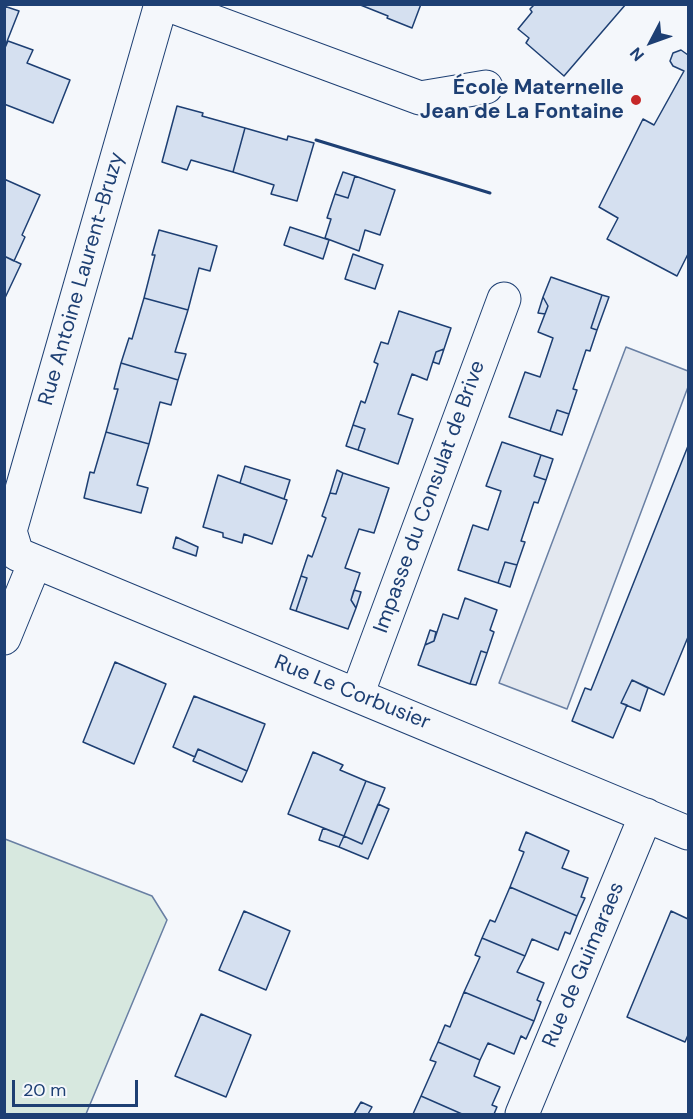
<!DOCTYPE html>
<html>
<head>
<meta charset="utf-8">
<style>
	body { margin:0 }
	#map { position:relative; width:693px; height:1119px; overflow:hidden; background:#f4f7fb; font-family:"DM Sans",sans-serif }
	canvas { display:block }
	.frame { position:absolute; inset:0; border:6px solid #1d3f73; pointer-events:none }
	.north { position:absolute; left:621px; top:12px; width:60px; height:60px; -webkit-text-stroke:4px #f4f7fb; paint-order:stroke; rotate:229deg; font-size:16px; font-weight:700; line-height:24px; text-align:center; color:#1d3f73 }
	.north::after { content:''; display:block; margin:auto; width:21px; height:27px; background:#1d3f73; clip-path:polygon(50% 0,100% 100%,50% 72%,0 100%) }
	.scale { position:absolute; left:12px; top:1080px; width:126px; height:27px; box-sizing:border-box; border:3px solid #1d3f73; border-top:0; padding-left:8px; font-size:18px; line-height:21px; white-space:nowrap; color:#1d3f73; -webkit-text-stroke:4px #f4f7fb; paint-order:stroke }
</style>
</head>
<body>
<div id="map">
<canvas width="693" height="1119"></canvas>
<div class="frame"></div>
<div class="north">N</div>
<div class="scale">20 m</div>
</div>
<script>
const ctx = document.querySelector('canvas').getContext('2d');
ctx.lineJoin = 'round';
function fillPath(path, color) { ctx.fillStyle = color; ctx.fill(path, 'evenodd'); }
const toPath = rows => new Path2D(rows.map(r => 'M' + r).join(''));
function stroke(path, color, width, dash) { ctx.strokeStyle = color; ctx.lineWidth = width; ctx.lineCap = dash ? 'butt' : 'round'; ctx.setLineDash(dash || []); ctx.stroke(path); }
function write(font, color, halo, rows, align = 'center') {
  ctx.font = font + ' "DM Sans",sans-serif'; ctx.lineWidth = 4.5; ctx.setLineDash([]); ctx.textBaseline = 'middle'; ctx.strokeStyle = halo; ctx.fillStyle = color; for (const [text, x, y, turn = 0] of rows) {
    ctx.save(); ctx.translate(x, y); ctx.rotate((+turn || 0) * Math.PI / 180); ctx.textAlign = isNaN(turn) ? turn : align; if (halo) ctx.strokeText(text, 0, 0); ctx.fillText(text, 0, 0); ctx.restore();
  }
}
const green = toPath([
	[5,839,152,896,167,920,86,1114,5,1114,5,839]
]);
const parking = toPath([
	[626,347,688,371,688,387,567,709,499,683,626,347]
]);
const building = toPath([
	[358,4,421,4,412,28,387,18,388,16,358,4],
	[535,4,626,4,564,76,526,43,529,38,518,29,532,12,530,9,535,4],
	[4,6,19,11,4,49,4,6],
	[8,41,33,50,27,63,70,80,53,123,4,104,4,50,8,41],
	[681,50,688,55,688,254,677,276,607,239,618,218,599,207,643,119,654,125,684,71,673,66,670,61,673,53,681,50],
	[177,106,203,113,202,116,245,128,233,172,191,160,187,170,162,162,177,106],
	[245,128,287,140,288,136,314,143,297,201,271,194,274,185,233,172,245,128],
	[343,172,355,176,348,198,335,194,343,172],
	[355,176,395,190,380,235,365,230,359,251,325,238,331,219,327,218,335,194,348,198,355,176],
	[4,179,40,195,22,235,25,237,14,261,4,256,4,179],
	[290,227,329,240,323,259,284,245,290,227],
	[159,230,217,246,210,271,199,268,188,310,144,298,155,255,152,255,159,230],
	[353,254,383,265,375,289,345,279,353,254],
	[4,256,21,264,4,300,4,256],
	[551,277,602,295,591,328,597,330,590,351,586,350,573,389,577,390,569,414,557,410,550,431,509,417,525,372,540,377,553,338,538,332,548,306,543,297,551,277],
	[602,295,609,297,597,330,591,328,602,295],
	[543,297,548,306,545,314,538,313,543,297],
	[144,298,188,310,175,352,186,354,178,380,121,363,129,338,132,339,144,298],
	[399,311,451,328,444,349,436,352,427,380,412,374,398,414,413,419,398,464,358,450,365,429,353,425,361,401,365,403,378,364,374,362,381,342,388,344,399,311],
	[444,349,439,364,433,362,436,352,444,349],
	[121,363,178,380,171,405,160,402,149,444,106,432,118,389,114,389,121,363],
	[557,410,569,414,562,435,550,431,557,410],
	[353,425,365,429,358,450,346,446,353,425],
	[106,432,149,444,137,485,148,488,141,513,84,498,90,472,94,473,106,432],
	[502,442,541,455,534,476,546,480,538,503,534,502,521,541,525,542,517,565,505,562,498,583,458,570,473,525,488,530,501,491,486,486,502,442],
	[688,446,688,637,664,695,632,680,621,703,627,705,613,738,572,721,585,688,591,690,688,446],
	[541,455,553,459,546,480,534,476,541,455],
	[245,466,290,480,284,499,240,483,245,466],
	[337,470,343,473,336,494,330,493,337,470],
	[343,473,389,488,374,533,359,529,345,568,360,573,351,600,356,608,348,629,296,611,307,578,301,576,308,555,312,557,326,518,322,516,330,493,336,494,343,473],
	[218,475,287,500,272,544,244,534,242,543,223,537,223,533,203,527,218,475],
	[176,537,198,547,196,556,173,548,176,537],
	[505,562,517,565,510,587,498,583,505,562],
	[301,576,307,578,296,611,290,609,301,576],
	[354,590,361,592,356,608,351,600,354,590],
	[465,598,497,610,490,630,494,632,487,653,481,651,470,684,418,665,425,645,434,641,443,614,458,619,465,598],
	[430,630,436,632,434,641,425,645,430,630],
	[481,651,487,653,476,685,470,684,481,651],
	[115,662,166,684,134,764,83,742,115,662],
	[632,680,648,688,640,711,621,703,632,680],
	[194,696,265,724,247,771,198,749,195,757,173,747,194,696],
	[198,749,247,771,242,782,193,761,198,749],
	[313,752,343,765,340,770,366,781,344,836,288,814,313,752],
	[366,781,385,788,362,844,344,836,366,781],
	[378,804,389,809,368,859,339,847,344,836,362,844,378,804],
	[323,828,344,836,339,847,319,840,323,828],
	[526,832,569,851,562,868,588,878,581,897,585,898,577,916,510,887,524,852,519,850,526,832],
	[510,887,577,916,570,934,565,932,558,950,532,939,525,956,482,938,490,920,495,922,510,887],
	[244,911,290,931,266,990,219,970,244,911],
	[671,911,688,919,688,1035,685,1042,627,1017,671,911],
	[482,938,525,956,517,972,544,983,537,1000,541,1002,534,1021,464,992,480,957,475,955,482,938],
	[464,992,534,1021,526,1039,521,1036,514,1054,488,1043,480,1060,438,1042,445,1025,450,1027,464,992],
	[201,1014,251,1035,226,1097,175,1076,201,1014],
	[438,1042,480,1060,474,1076,500,1087,492,1105,497,1107,494,1114,462,1114,421,1096,436,1062,430,1060,438,1042],
	[421,1096,462,1114,413,1114,421,1096],
	[361,1102,372,1107,368,1114,354,1114,361,1102]
]);
const minor = toPath([
	[161,4,10,531,17,554,688,833],
	[166,4,420,98,486,87],
	[4,638,35,562],
	[357,695,504,299],
	[522,1114,646,815]
]);
const wall = toPath([
	[316,140,490,193]
]);
const markers = [
	[636,100,6,"#c62828"]
];
const poiNames = [
	["École Maternelle",624,88],
	["Jean de La Fontaine",624,112]
];
const streetNames = [
	["Rue Antoine Laurent-Bruzy",82,279,-74],
	["Impasse du Consulat de Brive",430,497,-70],
	["Rue Le Corbusier",352,693,22],
	["Rue de Guimaraes",584,965,-67]
];
fillPath(green, '#d7e8df');
stroke(green, '#687fa3', 1.5);
fillPath(parking, '#e3e8f0');
stroke(parking, '#687fa3', 1.5);
fillPath(building, '#d5e0f0');
stroke(building, '#1d3f73', 1.5);
stroke(minor, '#1d3f73', 35);
stroke(minor, '#f4f7fb', 33);
stroke(wall, '#1d3f73', 3);
for (const [x, y, r, color] of markers) { const dot = new Path2D(); dot.arc(x, y, r, 0, 2 * Math.PI); ctx.fillStyle = color; ctx.fill(dot); stroke(dot, '#f4f7fb', 2); }
write('bold 21px', '#1d3f73', '#f4f7fb', poiNames, 'right');
write('21px', '#1d3f73', '#f4f7fb', streetNames);
</script>
</body>
</html>
